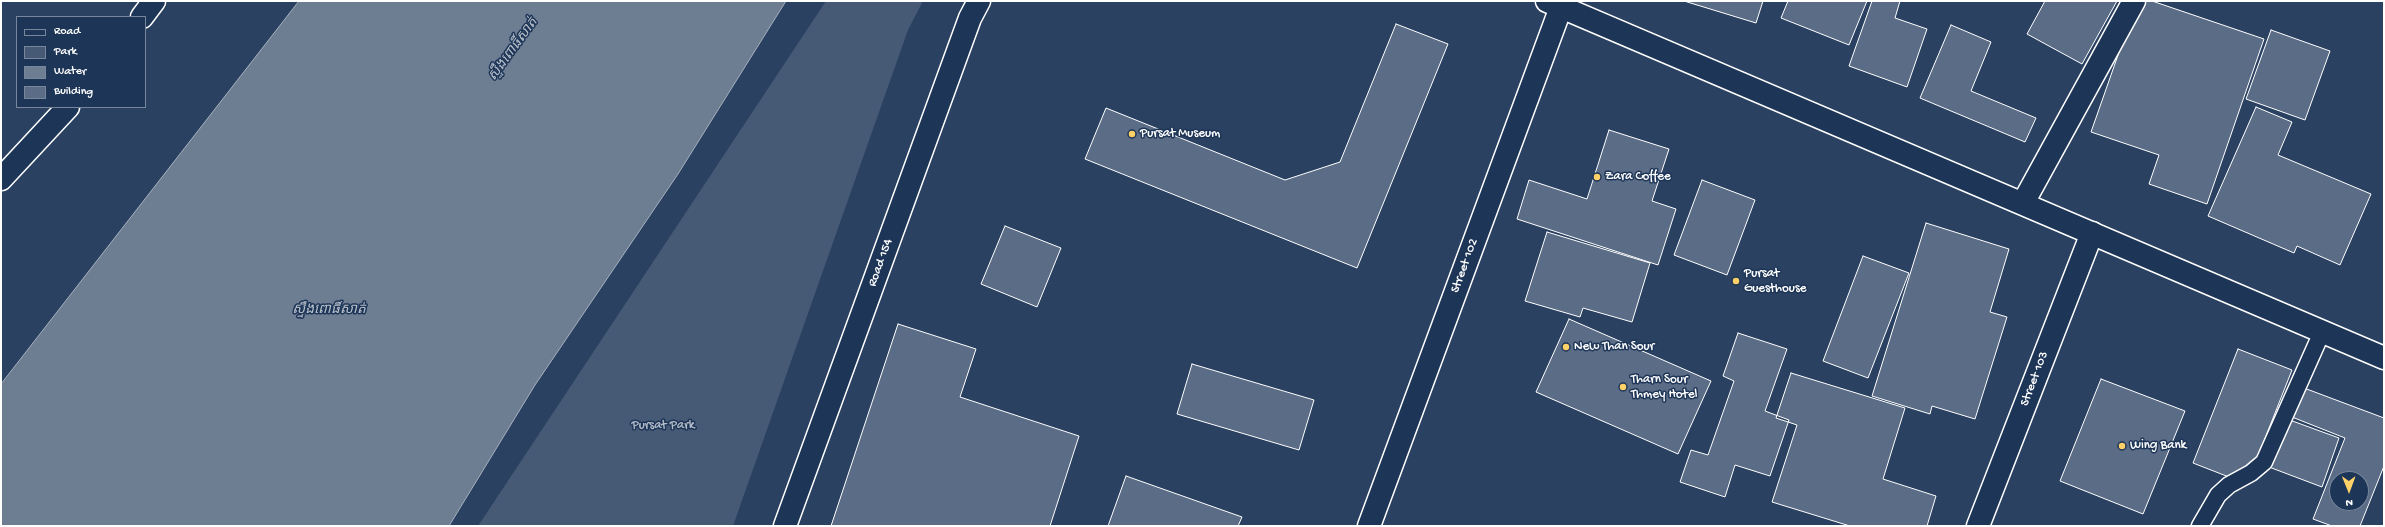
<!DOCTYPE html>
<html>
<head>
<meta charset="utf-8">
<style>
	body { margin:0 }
	#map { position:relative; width:2385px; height:527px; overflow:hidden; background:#2a4161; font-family:"Gochi Hand",sans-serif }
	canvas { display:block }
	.frame { position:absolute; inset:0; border:2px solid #fff; pointer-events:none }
	.legend { position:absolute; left:16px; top:16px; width:130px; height:92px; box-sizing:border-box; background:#1d3557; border:1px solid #77869a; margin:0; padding:5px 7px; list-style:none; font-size:12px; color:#fff }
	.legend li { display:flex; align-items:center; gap:8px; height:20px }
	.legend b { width:20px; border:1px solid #77869a }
	.north { position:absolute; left:2329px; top:471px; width:40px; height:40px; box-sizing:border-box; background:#1d3557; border:1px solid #77869a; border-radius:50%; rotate:179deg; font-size:11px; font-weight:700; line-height:16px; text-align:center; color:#fff }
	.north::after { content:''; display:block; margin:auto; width:14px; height:18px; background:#ffd166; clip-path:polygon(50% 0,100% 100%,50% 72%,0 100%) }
</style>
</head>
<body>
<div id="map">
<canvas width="2385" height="527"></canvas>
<div class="frame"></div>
<ul class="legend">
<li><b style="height:5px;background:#1d3557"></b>Road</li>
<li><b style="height:11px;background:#465975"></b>Park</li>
<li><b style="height:11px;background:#6d7d92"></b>Water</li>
<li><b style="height:11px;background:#5b6c86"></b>Building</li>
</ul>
<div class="north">N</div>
</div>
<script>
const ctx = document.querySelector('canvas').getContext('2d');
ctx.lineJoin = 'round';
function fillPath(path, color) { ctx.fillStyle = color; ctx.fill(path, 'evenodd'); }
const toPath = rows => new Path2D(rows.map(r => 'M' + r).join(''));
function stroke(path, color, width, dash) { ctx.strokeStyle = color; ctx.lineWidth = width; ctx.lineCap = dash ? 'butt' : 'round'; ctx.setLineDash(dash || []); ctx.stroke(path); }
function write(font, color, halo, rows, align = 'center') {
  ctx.font = font + ' "Gochi Hand","Noto Sans Khmer",sans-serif'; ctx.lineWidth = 3; ctx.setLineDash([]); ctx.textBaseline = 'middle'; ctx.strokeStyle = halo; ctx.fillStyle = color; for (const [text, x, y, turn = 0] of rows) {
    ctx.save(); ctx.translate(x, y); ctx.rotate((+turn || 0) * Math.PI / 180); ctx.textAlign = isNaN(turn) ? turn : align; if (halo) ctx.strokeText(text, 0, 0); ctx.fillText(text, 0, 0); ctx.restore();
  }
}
const green = toPath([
	[826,1,923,1,908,30,733,526,478,526]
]);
const water = toPath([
	[299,1,786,1,678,174,535,385,449,526,1,526,1,384,299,1]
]);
const building = toPath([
	[1684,1,1763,1,1756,23,1684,1],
	[1788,1,1867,1,1849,45,1781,18,1788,1],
	[1872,1,1900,1,1895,18,1927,29,1907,87,1849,66,1872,1],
	[2045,1,2117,1,2082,64,2027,34,2045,1],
	[2137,1,2152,1,2264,39,2207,204,2149,184,2159,155,2091,132,2137,1],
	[1396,24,1448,44,1357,268,1085,159,1106,108,1285,180,1340,162,1396,24],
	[1951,25,1991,42,1971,91,2036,118,2025,142,1920,98,1951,25],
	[2271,30,2330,51,2305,120,2246,99,2271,30],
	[2256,107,2292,122,2278,155,2371,194,2340,265,2297,246,2294,253,2208,216,2256,107],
	[1609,130,1669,149,1652,201,1676,209,1658,265,1517,219,1529,180,1587,199,1609,130],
	[1702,180,1755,200,1727,275,1674,255,1702,180],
	[1926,223,2009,249,1990,312,2007,317,1975,419,1932,406,1930,414,1872,396,1926,223],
	[1005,226,1061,248,1037,307,981,284,1005,226],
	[1547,232,1650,263,1632,322,1583,308,1580,317,1525,301,1547,232],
	[1863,256,1909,273,1868,378,1823,361,1863,256],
	[1569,319,1711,381,1678,454,1536,392,1569,319],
	[898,324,976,349,960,397,1079,436,1050,526,831,526,898,324],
	[1738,333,1787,349,1765,411,1789,420,1770,476,1735,465,1725,497,1680,482,1691,450,1708,455,1734,381,1723,376,1738,333],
	[2238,349,2292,370,2247,484,2193,463,2238,349],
	[1192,364,1314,400,1299,450,1177,414,1192,364],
	[1791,373,1905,408,1883,479,1936,496,1927,526,1850,526,1772,502,1797,425,1776,418,1791,373],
	[2101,379,2185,411,2143,514,2060,481,2101,379],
	[2304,388,2384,418,2384,466,2360,526,2332,526,2313,519,2345,438,2292,417,2304,388],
	[2337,479,2361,479,2361,503,2337,503,2337,479],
	[2287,419,2339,438,2322,487,2269,467,2287,419],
	[1126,476,1242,517,1238,526,1108,526,1126,476]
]);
const service = toPath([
	[2200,526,2218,495,2229,485,2251,473,2264,462,2322,332]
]);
const minor = toPath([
	[2023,203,2134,1],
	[1369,526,1561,7]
]);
const tertiary = toPath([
	[142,17,154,1],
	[1,179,68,107],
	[1978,526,2092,233]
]);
const secondary = toPath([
	[785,526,970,18,979,1]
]);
const primary = toPath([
	[1547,1,2384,358]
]);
const markers = [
	[1132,134,4,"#ffd166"],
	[1597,177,4,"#ffd166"],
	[1736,281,4,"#ffd166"],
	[1566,347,4,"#ffd166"],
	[1623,387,4,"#ffd166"],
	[2122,446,4,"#ffd166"]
];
const poiNames = [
	["Pursat Museum",1140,134],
	["Zara Coffee",1605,177],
	["Pursat",1744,274],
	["Guesthouse",1744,289],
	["New Than Sour",1574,347],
	["Tharn Sour",1631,380],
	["Thmey Hotel",1631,395],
	["Wing Bank",2130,446]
];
const streetNames = [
	["Road 154",881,263,-70],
	["Street 102",1465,266,-70],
	["Street 103",2035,379,-69]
];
const parkNames = [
	["Pursat Park",663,426]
];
const waterNames = [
	["ស្ទឹងពោធិ៍សាត់",514,50,-54],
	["ស្ទឹងពោធិ៍សាត់",329,311]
];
fillPath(green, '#465975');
fillPath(water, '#6d7d92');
stroke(water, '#a7b1be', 1);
fillPath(building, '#5b6c86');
stroke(building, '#fff', 1);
stroke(service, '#fff', 19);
stroke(minor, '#fff', 25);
stroke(tertiary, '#fff', 25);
stroke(secondary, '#fff', 25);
stroke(primary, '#fff', 25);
stroke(service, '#1d3557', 16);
stroke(minor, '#1d3557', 22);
stroke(tertiary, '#1d3557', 22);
stroke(secondary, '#1d3557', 22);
stroke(primary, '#1d3557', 22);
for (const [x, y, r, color] of markers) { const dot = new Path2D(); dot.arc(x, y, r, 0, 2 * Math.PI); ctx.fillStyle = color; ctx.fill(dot); stroke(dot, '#1d3557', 1.5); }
write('13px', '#fff', '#1d3557', poiNames, 'left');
write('13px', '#fff', '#1d3557', streetNames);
write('13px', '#b5bdc8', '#1d3557', parkNames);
write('italic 14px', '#b6bec8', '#1d3557', waterNames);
</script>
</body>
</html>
